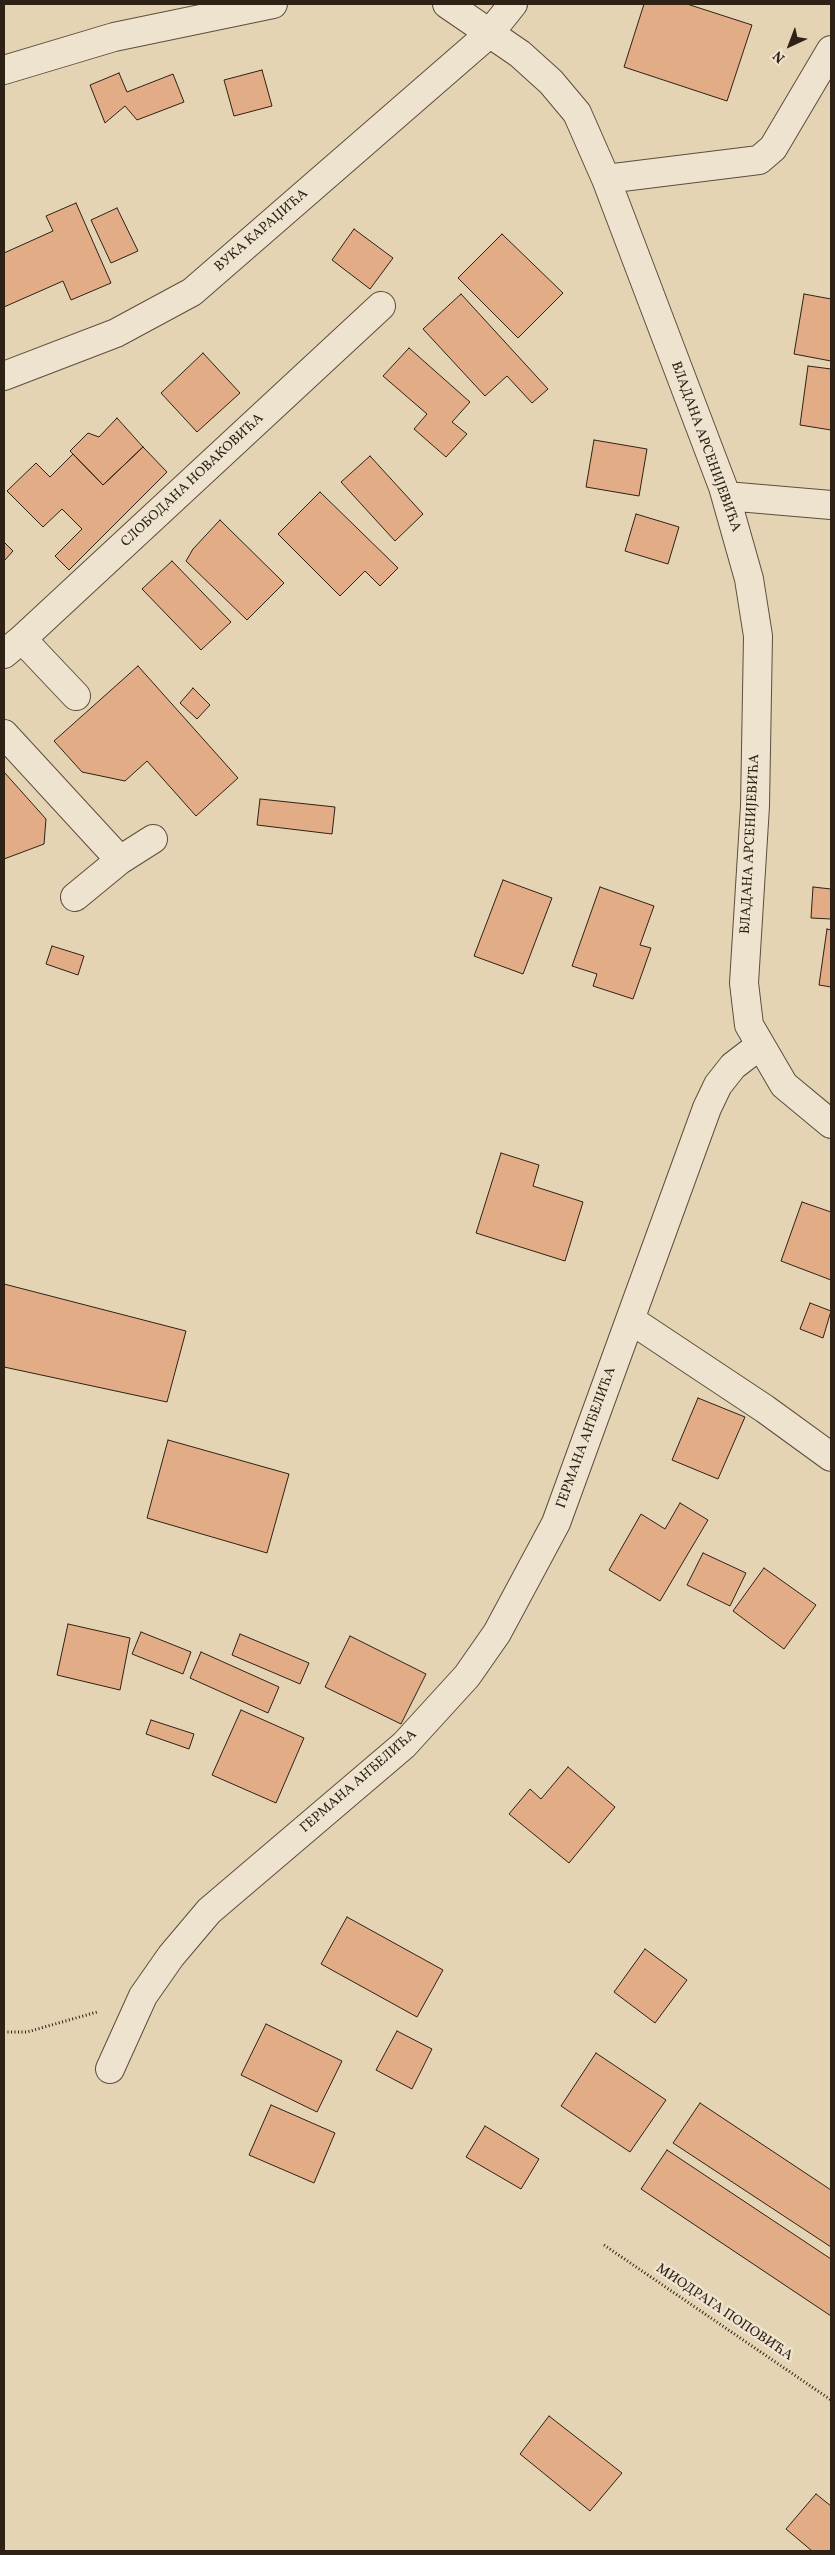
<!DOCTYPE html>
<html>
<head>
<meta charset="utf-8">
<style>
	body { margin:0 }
	#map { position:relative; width:835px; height:2555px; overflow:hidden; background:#e5d4b4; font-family:Vollkorn,serif }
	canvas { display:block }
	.frame { position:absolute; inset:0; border:5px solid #2e2115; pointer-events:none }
	.north { position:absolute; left:765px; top:20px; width:50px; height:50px; -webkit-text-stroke:4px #eee3ce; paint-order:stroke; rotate:223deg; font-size:14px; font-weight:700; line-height:20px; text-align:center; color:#2e2115 }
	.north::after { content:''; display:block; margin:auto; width:18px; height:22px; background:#2e2115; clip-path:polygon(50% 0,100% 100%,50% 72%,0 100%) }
</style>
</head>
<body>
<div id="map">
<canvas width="835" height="2555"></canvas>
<div class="frame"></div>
<div class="north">N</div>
</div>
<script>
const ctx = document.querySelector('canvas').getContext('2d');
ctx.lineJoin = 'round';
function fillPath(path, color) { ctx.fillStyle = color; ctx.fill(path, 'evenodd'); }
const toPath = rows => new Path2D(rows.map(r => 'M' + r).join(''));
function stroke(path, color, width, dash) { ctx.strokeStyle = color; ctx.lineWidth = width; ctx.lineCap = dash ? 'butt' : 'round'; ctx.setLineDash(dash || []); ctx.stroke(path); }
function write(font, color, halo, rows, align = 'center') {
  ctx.font = font + ' Vollkorn,serif'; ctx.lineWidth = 5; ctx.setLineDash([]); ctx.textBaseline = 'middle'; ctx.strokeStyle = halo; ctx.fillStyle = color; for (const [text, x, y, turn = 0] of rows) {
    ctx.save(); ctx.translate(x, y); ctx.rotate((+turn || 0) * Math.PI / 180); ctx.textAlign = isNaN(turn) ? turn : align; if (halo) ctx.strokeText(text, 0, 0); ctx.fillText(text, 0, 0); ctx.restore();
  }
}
const building = toPath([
	[644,4,687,4,752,25,727,101,624,67,644,4],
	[262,70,272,106,234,116,224,80,262,70],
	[119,73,127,92,173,74,184,102,137,120,125,106,105,123,90,85,119,73],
	[76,203,111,283,71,300,63,281,4,307,4,253,53,231,46,216,76,203],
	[117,208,138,251,111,263,91,220,117,208],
	[354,229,393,258,370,289,332,260,354,229],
	[502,234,563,293,518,338,458,278,502,234],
	[461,294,548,389,532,403,507,376,485,396,423,329,461,294],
	[804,294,831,299,831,361,794,354,804,294],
	[409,348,470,402,452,422,467,434,446,457,414,429,427,414,383,376,409,348],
	[203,353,240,393,197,432,161,393,203,353],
	[808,366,831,369,831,430,800,425,808,366],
	[117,418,143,447,103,485,70,451,88,433,99,437,117,418],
	[594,440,647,449,639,496,586,487,594,440],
	[143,447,167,472,69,570,55,556,82,529,62,509,43,527,7,491,36,463,50,477,73,454,103,485,143,447],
	[370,456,423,514,395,541,341,482,370,456],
	[320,492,398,568,380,586,365,571,340,596,278,534,320,492],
	[636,514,679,527,668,564,625,551,636,514],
	[220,520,284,583,247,620,186,561,193,549,220,520],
	[4,542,13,551,4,561,4,542],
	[172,561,231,622,201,650,142,589,172,561],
	[138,666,238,778,196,816,147,761,125,781,82,772,54,741,138,666],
	[193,688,210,705,197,719,180,703,193,688],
	[4,772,46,819,44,844,4,859,4,772],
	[260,799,335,807,332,834,257,825,260,799],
	[503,880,552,898,523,974,474,956,503,880],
	[600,887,654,906,640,945,651,948,633,999,593,986,597,974,572,966,600,887],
	[813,887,831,889,831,919,811,918,813,887],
	[827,929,831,930,831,987,819,985,827,929],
	[52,946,84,956,78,975,46,964,52,946],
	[501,1153,539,1165,533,1186,583,1202,565,1261,476,1233,501,1153],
	[802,1202,831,1212,831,1280,781,1261,802,1202],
	[4,1284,186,1331,167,1402,4,1367,4,1284],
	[810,1303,831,1311,823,1338,800,1329,810,1303],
	[698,1398,745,1417,718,1479,672,1460,698,1398],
	[168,1440,289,1474,267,1553,147,1518,168,1440],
	[680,1503,708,1520,660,1601,609,1570,641,1514,665,1529,680,1503],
	[703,1553,746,1573,730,1606,687,1585,703,1553],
	[764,1568,816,1605,784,1649,733,1611,764,1568],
	[68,1624,130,1638,120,1690,57,1675,68,1624],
	[141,1632,191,1652,183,1674,132,1654,141,1632],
	[240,1634,309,1663,300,1684,232,1655,240,1634],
	[350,1636,426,1674,401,1724,325,1687,350,1636],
	[201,1652,279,1687,268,1713,190,1678,201,1652],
	[241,1710,304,1738,276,1803,212,1775,241,1710],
	[151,1720,194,1734,189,1749,146,1734,151,1720],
	[568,1767,615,1807,569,1863,509,1814,530,1789,541,1799,568,1767],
	[347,1917,443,1970,417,2017,321,1964,347,1917],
	[645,1949,687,1980,655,2023,614,1992,645,1949],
	[266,2024,342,2061,317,2112,241,2075,266,2024],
	[397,2031,432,2049,412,2089,376,2070,397,2031],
	[596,2053,666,2100,630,2152,561,2106,596,2053],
	[700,2103,831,2190,831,2247,673,2143,700,2103],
	[271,2105,335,2133,314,2183,249,2155,271,2105],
	[485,2126,539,2159,521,2189,466,2157,485,2126],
	[667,2150,831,2259,831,2316,641,2189,667,2150],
	[549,2416,622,2473,590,2511,520,2454,549,2416],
	[816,2494,831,2506,831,2551,812,2551,786,2529,816,2494]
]);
const path = toPath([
	[4,2032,27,2032,97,2012],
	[604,2245,831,2400]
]);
const minor = toPath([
	[447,4,520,54,551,82,577,113,606,179,723,487,749,579,758,636,755,806,744,983,749,1025,784,1085,831,1124],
	[4,70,114,37,273,4],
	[606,179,759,160,773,148,831,50],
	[4,376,116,333,192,292,489,34,513,4],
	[726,496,831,505],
	[22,639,76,696],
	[4,654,22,639,381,306],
	[4,734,120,860],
	[75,897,120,860,153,839],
	[631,1320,765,1409,831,1457],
	[110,2069,143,1996,171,1956,209,1911,404,1745,467,1676,497,1633,556,1523,707,1108,718,1085,733,1066,759,1046]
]);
const streetNames = [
	["ВУКА КАРАЏИЋА",262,231,-41],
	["ВЛАДАНА АРСЕНИЈЕВИЋА",705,447,70],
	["СЛОБОДАНА НОВАКОВИЋА",193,481,-43],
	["ВЛАДАНА АРСЕНИЈЕВИЋА",751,844,-87],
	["ГЕРМАНА АНЂЕЛИЋА",587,1438,-70],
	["ГЕРМАНА АНЂЕЛИЋА",359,1782,-41],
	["МИОДРАГА ПОПОВИЋА",724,2313,34]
];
fillPath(building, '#e2ac86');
stroke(building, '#2e2115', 1);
stroke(minor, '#5c4e3d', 30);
stroke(path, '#2e2115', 3, [1, 2.5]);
stroke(minor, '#eee3ce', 28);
write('14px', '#2e2115', '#eee3ce', streetNames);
</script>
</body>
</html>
